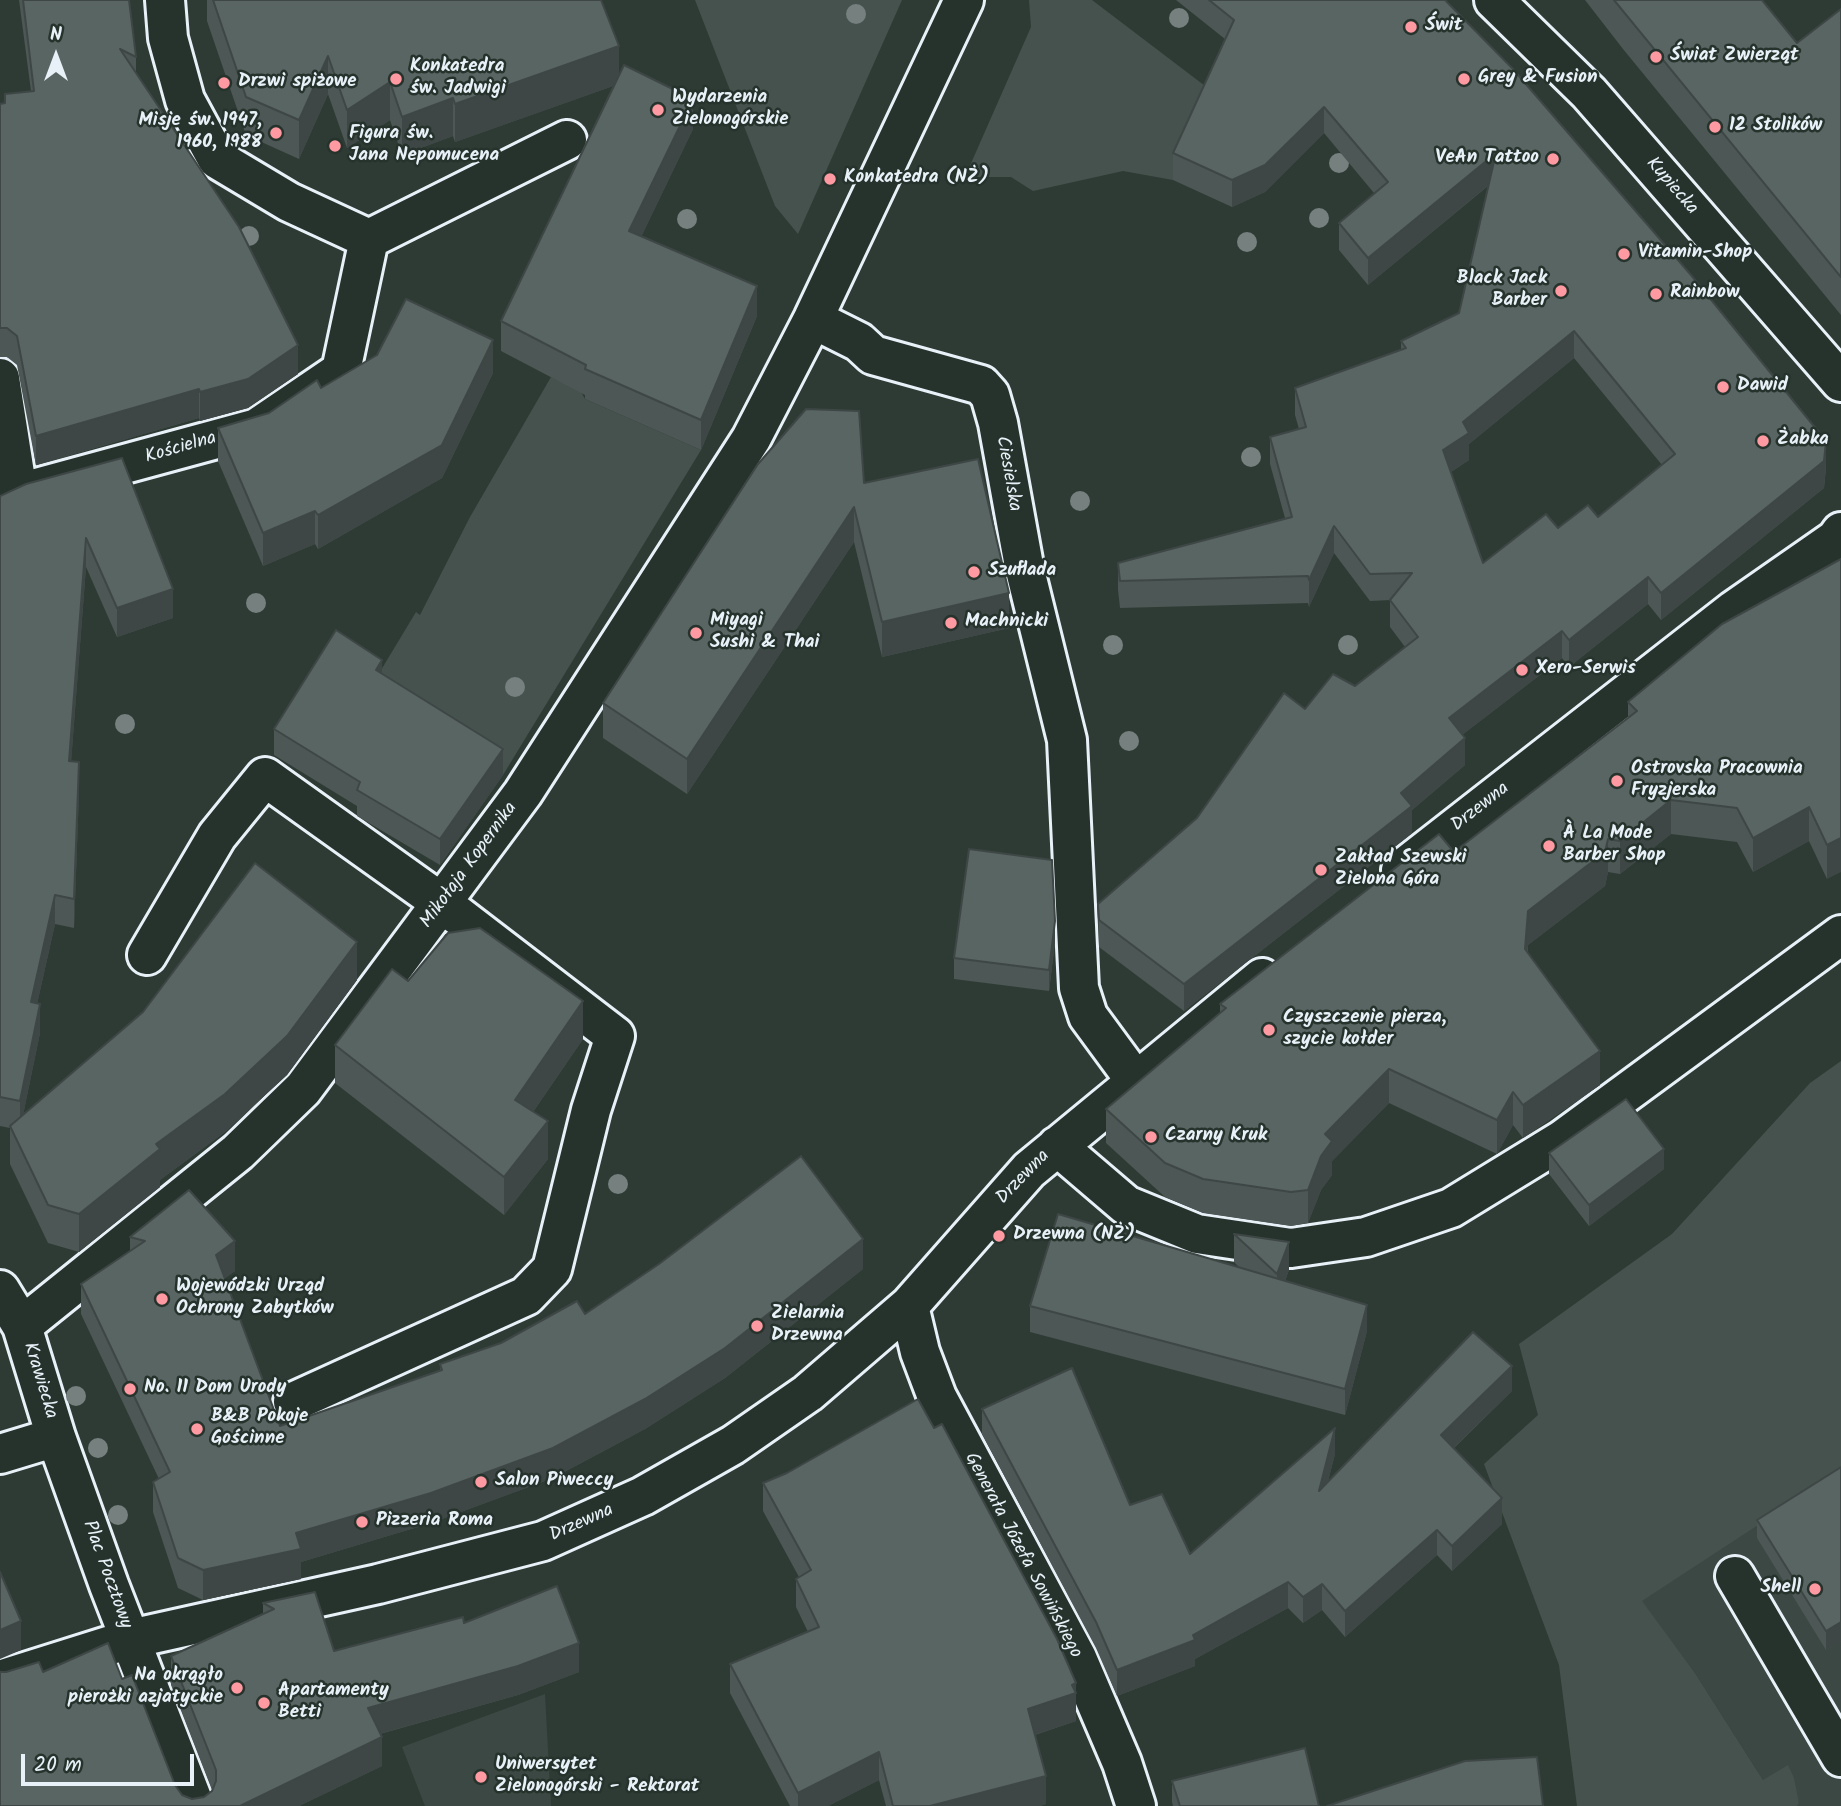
<!DOCTYPE html>
<html>
<head>
<meta charset="utf-8">
<style>
	body { margin:0 }
	#map { position:relative; width:1841px; height:1806px; overflow:hidden; background:#2e3b35; font-family:Kalam,sans-serif }
	canvas { display:block }
	.north { position:absolute; left:21px; top:21px; width:70px; height:70px; -webkit-text-stroke:5px #26332d; paint-order:stroke; rotate:0deg; font-size:19px; font-weight:700; line-height:28px; text-align:center; color:#e8f1f8 }
	.north::after { content:''; display:block; margin:auto; width:24px; height:32px; background:#e8f1f8; clip-path:polygon(50% 0,100% 100%,50% 72%,0 100%) }
	.scale { position:absolute; left:21px; top:1754px; width:173px; height:32px; box-sizing:border-box; border:4px solid #e8f1f8; border-top:0; padding-left:9px; font-size:21px; line-height:24px; white-space:nowrap; color:#e8f1f8; -webkit-text-stroke:5px #26332d; paint-order:stroke }
</style>
</head>
<body>
<div id="map">
<canvas width="1841" height="1806"></canvas>
<div class="north">N</div>
<div class="scale">20 m</div>
</div>
<script>
const ctx = document.querySelector('canvas').getContext('2d');
ctx.lineJoin = 'round';
function fillPath(path, color) { ctx.fillStyle = color; ctx.fill(path, 'evenodd'); }
const toPath = rows => new Path2D(rows.map(r => 'M' + r).join(''));
function stroke(path, color, width, dash) { ctx.strokeStyle = color; ctx.lineWidth = width; ctx.lineCap = dash ? 'butt' : 'round'; ctx.setLineDash(dash || []); ctx.stroke(path); }
function write(font, color, halo, rows, align = 'center') {
  ctx.font = font + ' Kalam,sans-serif'; ctx.lineWidth = 5; ctx.setLineDash([]); ctx.textBaseline = 'middle'; ctx.strokeStyle = halo; ctx.fillStyle = color; for (const [text, x, y, turn = 0] of rows) {
    ctx.save(); ctx.translate(x, y); ctx.rotate((+turn || 0) * Math.PI / 180); ctx.textAlign = isNaN(turn) ? turn : align; if (halo) ctx.strokeText(text, 0, 0); ctx.fillText(text, 0, 0); ctx.restore();
  }
}
const built = toPath([
	[1841,1471,1841,1806,1797,1806,1799,1802,1763,1780,1695,1673,1641,1601],
	[545,1694,551,1806,425,1806,402,1747]
]);
const green = toPath([
	[695,0,902,0,798,234,775,206],
	[1029,0,1092,0,1213,92,1173,180,1123,171,1033,191,1011,177,965,177,1031,27],
	[551,377,580,390,585,399,701,450,503,775,375,680,416,612,420,615,470,517],
	[1841,1061,1841,1471,1642,1601,1695,1673,1763,1780,1788,1765,1794,1778,1799,1803,1797,1806,1577,1806,1559,1665,1484,1464,1538,1415,1519,1344,1672,1234,1810,1083]
]);
const minor = toPath([
	[165,0,168,38,185,100,217,159,289,202,369,239],
	[1494,0,1589,93,1841,382],
	[369,239,567,140],
	[813,319,859,342,873,355,981,385,990,395,998,423,1024,566,1067,740,1079,988,1088,1016,1135,1080],
	[0,378,18,493],
	[0,503,18,493,257,428,341,371,369,239],
	[1401,870,1734,610,1836,539,1841,532],
	[147,955,217,836,265,777,443,904,615,1036,591,1110,552,1269,526,1296,293,1402],
	[1057,1146,1126,1205,1197,1234,1291,1248,1366,1237,1451,1208,1562,1140,1841,935],
	[0,1290,22,1326,56,1437,109,1585,195,1806],
	[909,1306,920,1352,937,1397,1077,1658,1122,1763,1136,1806],
	[22,1326,238,1152,303,1089,523,793,751,439,813,319,964,0],
	[0,1454,56,1437],
	[1735,1576,1841,1757],
	[0,1680,130,1639,378,1584,543,1541,643,1496,733,1445,808,1393,909,1306,1029,1170,1262,978]
]);
const trees = [
	[856,14],
	[1179,18],
	[1339,163],
	[1319,218],
	[687,219],
	[249,236],
	[1247,242],
	[1251,457],
	[1080,501],
	[256,603],
	[1113,645],
	[1348,645],
	[515,687],
	[125,724],
	[1129,741],
	[618,1184],
	[76,1396],
	[98,1448],
	[118,1515]
];
const wall = toPath([
	[19,0,129,0,136,57,136,74,298,374,248,408,200,421,199,418,36,465,17,365,7,357,0,357,0,104,5,103,31,91],
	[207,0,601,0,619,74,693,129,641,237,757,316,701,450,585,399,585,395,501,351,501,321,613,86,455,142,453,136,402,155,390,120,347,148,328,94,299,159,246,135,207,21],
	[1176,0,1445,0,1826,468,1824,488,1661,620,1648,604,1569,667,1562,658,1462,735,1465,765,1412,810,1412,833,1184,1011,1099,947,1098,904,1197,818,1305,709,1355,686,1405,647,1390,627,1390,600,1370,601,1334,553,1309,607,1308,603,1120,608,1118,590,1118,563,1285,518,1270,464,1270,437,1299,429,1295,415,1295,388,1401,350,1401,341,1459,313,1488,186,1368,285,1339,250,1339,223,1374,193,1324,133,1265,192,1232,207,1173,180,1173,153,1225,39],
	[1574,358,1662,465,1598,517,1483,563,1451,472,1469,460,1469,444],
	[1585,0,1762,0,1797,43,1841,9,1841,315,1623,49],
	[493,373,442,478,318,549,315,544,263,566,218,461,218,428,269,413,321,388],
	[864,483,1009,628,882,657,854,542,687,794,603,738,603,703],
	[26,484,173,618,117,637,86,567,71,761,79,791,74,928,55,924,37,1004,40,1033,23,1115,357,980,287,1075,225,1132,160,1180,160,1187,79,1252,48,1243,10,1164,10,1128,0,1126,0,496],
	[1841,559,1827,879,1809,841,1753,872,1737,842,1671,834,1620,874,1608,872,1605,886,1528,945,1528,953,1600,1085,1523,1138,1513,1125,1497,1154,1389,1103,1332,1161,1332,1175,1321,1190,1308,1223,1291,1226,1203,1213,1165,1197,1106,1143,1106,1109,1220,1013,1220,1004,1454,852,1628,718,1628,702],
	[382,674,503,775,440,865,357,816,357,806,274,755,274,729],
	[1055,942,1049,991,954,979,954,958],
	[583,1039,533,1112,548,1159,504,1215,335,1083,335,1045],
	[1549,1153,1664,1169,1589,1226,1549,1174],
	[1234,1234,1289,1270,1285,1281,1367,1331,1345,1415,1030,1332,1030,1306,1240,1268,1234,1262],
	[130,1237,235,1271,225,1278,280,1426,440,1370,440,1364,585,1314,863,1269,725,1378,645,1429,553,1478,431,1523,301,1562,301,1579,203,1600,178,1588,153,1512,153,1482,159,1479,81,1314,81,1284,130,1251],
	[1512,1391,1454,1448,1502,1524,1452,1571,1437,1555,1345,1637,1322,1610,1303,1623,1288,1608,1195,1659,1195,1666,1117,1696,1096,1648,982,1434,982,1409,1130,1505,1190,1554,1335,1454,1328,1481],
	[1841,1467,1841,1641,1826,1650,1757,1538,1757,1520],
	[763,1483,1076,1712,1076,1721,1035,1735,1046,1804,1040,1806,886,1806,879,1780,828,1806,790,1806,730,1693,730,1664,808,1632,796,1607,796,1579,799,1577,763,1511],
	[315,1592,334,1651,464,1623,579,1672,518,1695,380,1734,382,1766,299,1806,0,1806,43,1672,122,1679,175,1785,182,1795,192,1799,204,1797,212,1790,171,1685,171,1656,263,1614,263,1603],
	[1172,1781,1319,1806,1173,1806,1172,1802]
]);
const shadedWall = toPath([
	[619,46,619,84,455,142,455,104],
	[328,56,328,94,299,159,299,120],
	[390,82,390,120,347,148,347,110],
	[453,98,453,136,402,155,402,117],
	[693,99,693,129,629,262,629,231],
	[1324,107,1324,133,1265,192,1232,207,1232,180],
	[1496,153,1496,179,1368,285,1368,258],
	[757,286,757,316,701,450,701,420],
	[1574,331,1574,358,1469,444,1469,460,1443,477,1443,450,1463,422],
	[493,340,493,373,442,478,318,549,318,515],
	[298,345,298,374,248,408,200,421,200,392],
	[199,389,199,418,36,465,36,436],
	[1826,441,1826,468,1824,488,1661,620,1661,593],
	[854,507,854,542,687,794,687,759],
	[315,511,315,544,263,566,263,533],
	[1334,526,1334,553,1309,607,1309,580],
	[86,538,86,567,69,790,69,761],
	[1648,577,1648,604,1569,667,1569,640],
	[173,589,173,618,117,637,117,608],
	[1009,593,1009,628,882,657,882,622],
	[1562,631,1562,658,1449,745,1449,718],
	[382,660,382,686,376,670],
	[1465,738,1465,765,1412,810,1412,833,1184,1011,1184,984,1401,793],
	[503,749,503,775,440,865,440,839],
	[79,762,79,791,74,928,74,899],
	[1671,800,1671,834,1620,874,1620,841],
	[1809,807,1809,841,1753,872,1753,838],
	[1841,838,1841,872,1827,879,1827,845],
	[1608,839,1608,872,1605,886,1528,945,1525,983,1525,949,1528,911],
	[55,895,55,924,31,1031,31,1002],
	[1055,921,1055,942,1049,991,1049,970],
	[357,942,357,980,287,1075,225,1132,160,1180,160,1187,79,1252,79,1214,156,1144],
	[583,1001,583,1039,515,1138,515,1100],
	[40,1004,40,1033,20,1130,20,1101],
	[1600,1051,1600,1085,1523,1138,1523,1105],
	[1389,1069,1389,1103,1332,1161,1332,1175,1321,1190,1308,1223,1308,1190,1325,1134],
	[1513,1092,1513,1125,1497,1154,1497,1120],
	[548,1121,548,1159,504,1215,504,1177],
	[1664,1149,1664,1169,1589,1226,1589,1205],
	[863,1239,863,1269,725,1378,645,1429,553,1478,431,1523,301,1562,301,1579,203,1600,203,1570,296,1533],
	[235,1241,235,1271,216,1285,216,1255],
	[1289,1242,1289,1270,1277,1301,1277,1274],
	[1367,1305,1367,1331,1345,1415,1345,1389],
	[1512,1366,1512,1391,1441,1460,1441,1435],
	[1335,1428,1335,1454,1319,1516,1319,1491],
	[1502,1498,1502,1524,1452,1571,1452,1546],
	[1437,1530,1437,1555,1345,1637,1345,1611],
	[1288,1582,1288,1608,1195,1659,1195,1666,1117,1696,1117,1670,1193,1635],
	[1322,1584,1322,1610,1303,1623,1303,1597],
	[21,1621,21,1650,0,1659,0,1630],
	[1841,1622,1841,1641,1826,1650,1826,1631],
	[579,1643,579,1672,518,1695,368,1737,368,1708],
	[1076,1683,1076,1721,1028,1737,1028,1709],
	[382,1737,382,1766,299,1806,240,1806],
	[879,1752,879,1780,828,1806,798,1806,798,1793],
	[1046,1776,1046,1804,1040,1806,930,1806]
]);
const building = toPath([
	[23,0,129,0,136,57,120,49,239,227,298,345,248,379,200,392,199,389,36,436,17,336,7,328,0,328,0,104,5,103,5,94,34,91,23,0],
	[213,0,601,0,619,46,455,104,453,98,402,117,390,82,347,110,328,56,299,120,246,97,213,0],
	[1209,0,1445,0,1512,68,1691,275,1826,441,1824,461,1661,593,1648,577,1569,640,1562,631,1449,718,1465,738,1401,793,1412,806,1184,984,1099,920,1098,904,1197,818,1284,693,1305,709,1333,674,1355,686,1418,637,1390,600,1412,573,1370,574,1334,526,1309,580,1308,576,1120,581,1118,563,1292,517,1270,437,1306,427,1295,388,1406,348,1401,341,1459,313,1496,153,1368,258,1339,223,1388,182,1324,107,1265,165,1232,180,1173,153,1234,20,1209,0],
	[1574,331,1675,454,1598,517,1588,505,1558,528,1546,514,1483,563,1443,450,1469,433,1463,422,1574,331],
	[1614,0,1762,0,1797,43,1841,9,1841,277,1614,0],
	[624,65,693,99,629,231,757,286,701,420,585,369,586,365,501,321,624,65],
	[406,299,493,340,442,445,318,515,315,511,263,533,218,428,269,413,317,380,321,388,377,355,406,299],
	[806,409,859,411,864,483,978,459,1009,593,882,622,854,507,687,759,603,703,758,464,806,409],
	[122,458,173,589,117,608,86,538,69,761,79,762,74,899,55,895,31,1002,40,1004,20,1101,0,1097,0,496,26,484,122,458],
	[1841,559,1841,838,1827,845,1809,807,1753,838,1737,808,1671,800,1620,841,1608,839,1605,852,1528,911,1525,949,1600,1051,1523,1105,1513,1092,1497,1120,1389,1069,1325,1134,1332,1141,1321,1156,1308,1190,1291,1192,1203,1179,1165,1163,1106,1109,1226,1008,1220,1004,1439,834,1454,852,1637,711,1628,702,1722,624,1841,559],
	[336,630,382,660,376,670,503,749,440,839,357,790,360,782,274,729,336,630],
	[969,849,1052,860,1055,921,1049,970,954,958,969,849],
	[255,863,357,942,287,1036,225,1094,156,1144,160,1149,79,1214,48,1205,10,1126,143,1012,255,863],
	[480,928,583,1001,515,1100,548,1121,504,1177,335,1045,392,969,408,981,448,933,480,928],
	[1626,1099,1664,1149,1589,1205,1549,1153,1626,1099],
	[801,1156,863,1239,725,1348,645,1399,553,1448,431,1493,296,1533,301,1549,203,1570,178,1558,153,1482,170,1472,81,1284,145,1241,130,1237,189,1190,235,1241,216,1255,280,1426,442,1370,440,1364,501,1343,577,1301,585,1314,659,1264,801,1156],
	[1058,1214,1367,1305,1345,1389,1030,1306,1058,1214],
	[1234,1234,1289,1242,1277,1274,1234,1234],
	[1473,1332,1512,1366,1441,1435,1502,1498,1452,1546,1437,1530,1345,1611,1322,1584,1303,1597,1288,1582,1193,1635,1195,1640,1117,1670,1096,1622,982,1409,1072,1368,1130,1505,1162,1494,1190,1554,1335,1428,1319,1491,1473,1332],
	[918,1399,934,1428,942,1424,1057,1639,1076,1683,1072,1685,1076,1693,1028,1709,1046,1776,930,1806,893,1806,879,1752,798,1793,730,1664,819,1627,796,1579,811,1570,763,1483,787,1473,918,1399],
	[1841,1467,1841,1622,1826,1631,1757,1520,1841,1467],
	[0,1572,21,1621,0,1630,0,1572],
	[557,1586,579,1643,518,1666,368,1708,382,1737,240,1806,0,1806,0,1672,6,1672,39,1662,43,1672,108,1643,122,1679,132,1675,175,1785,182,1795,192,1799,204,1797,212,1791,216,1781,216,1770,171,1656,274,1609,263,1603,315,1592,334,1651,463,1617,464,1623,557,1586],
	[1305,1748,1319,1806,1180,1806,1172,1781,1305,1748],
	[1537,1757,1543,1806,1327,1806,1465,1761,1537,1757]
]);
const markers = [
	[1411,27,7,"#ff9aa2"],
	[1656,57,7,"#ff9aa2"],
	[396,79,7,"#ff9aa2"],
	[1464,79,7,"#ff9aa2"],
	[224,83,7,"#ff9aa2"],
	[658,110,7,"#ff9aa2"],
	[1715,127,7,"#ff9aa2"],
	[276,133,7,"#ff9aa2"],
	[335,146,7,"#ff9aa2"],
	[1553,159,7,"#ff9aa2"],
	[830,179,7,"#ff9aa2"],
	[1624,254,7,"#ff9aa2"],
	[1561,291,7,"#ff9aa2"],
	[1656,294,7,"#ff9aa2"],
	[1723,387,7,"#ff9aa2"],
	[1763,441,7,"#ff9aa2"],
	[974,572,7,"#ff9aa2"],
	[951,623,7,"#ff9aa2"],
	[696,633,7,"#ff9aa2"],
	[1522,670,7,"#ff9aa2"],
	[1617,781,7,"#ff9aa2"],
	[1549,846,7,"#ff9aa2"],
	[1321,870,7,"#ff9aa2"],
	[1269,1030,7,"#ff9aa2"],
	[1151,1137,7,"#ff9aa2"],
	[999,1236,7,"#ff9aa2"],
	[162,1299,7,"#ff9aa2"],
	[757,1326,7,"#ff9aa2"],
	[130,1389,7,"#ff9aa2"],
	[197,1429,7,"#ff9aa2"],
	[481,1482,7,"#ff9aa2"],
	[362,1522,7,"#ff9aa2"],
	[1815,1589,7,"#ff9aa2"],
	[237,1688,7,"#ff9aa2"],
	[264,1703,7,"#ff9aa2"],
	[481,1777,7,"#ff9aa2"]
];
const poiNames = [
	["Świt",1425,27],
	["Świat Zwierząt",1670,57],
	["Konkatedra",410,68],
	["św. Jadwigi",410,90],
	["Grey & Fusion",1478,79],
	["Drzwi spiżowe",238,83],
	["Wydarzenia",672,99],
	["Zielonogórskie",672,121],
	["Misje św. 1947,",262,122,"right"],
	["1960, 1988",262,144,"right"],
	["12 Stolików",1729,127],
	["Figura św.",349,135],
	["Jana Nepomucena",349,157],
	["VeAn Tattoo",1539,159,"right"],
	["Konkatedra (NŻ)",844,179],
	["Vitamin-Shop",1638,254],
	["Black Jack",1547,280,"right"],
	["Barber",1547,302,"right"],
	["Rainbow",1670,294],
	["Dawid",1737,387],
	["Żabka",1777,441],
	["Szuflada",988,572],
	["Miyagi",710,622],
	["Sushi & Thai",710,644],
	["Machnicki",965,623],
	["Xero-Serwis",1536,670],
	["Ostrovska Pracownia",1631,770],
	["Fryzjerska",1631,792],
	["À La Mode",1563,835],
	["Barber Shop",1563,857],
	["Zakład Szewski",1335,859],
	["Zielona Góra",1335,881],
	["Czyszczenie pierza,",1283,1019],
	["szycie kołder",1283,1041],
	["Czarny Kruk",1165,1137],
	["Drzewna (NŻ)",1013,1236],
	["Wojewódzki Urząd",176,1288],
	["Ochrony Zabytków",176,1310],
	["Zielarnia",771,1315],
	["Drzewna",771,1337],
	["No. 11 Dom Urody",144,1389],
	["B&B Pokoje",211,1418],
	["Gościnne",211,1440],
	["Salon Piweccy",495,1482],
	["Pizzeria Roma",376,1522],
	["Shell",1801,1589,"right"],
	["Na okrągło",223,1677,"right"],
	["pierożki azjatyckie",223,1699,"right"],
	["Apartamenty",278,1692],
	["Betti",278,1714],
	["Uniwersytet",495,1766],
	["Zielonogórski - Rektorat",495,1788]
];
const streetNames = [
	["Kupiecka",1671,187,49],
	["Kościelna",181,449,-16],
	["Ciesielska",1007,474,80],
	["Drzewna",1481,808,-38],
	["Mikołaja Kopernika",470,866,-54],
	["Drzewna",1024,1178,-46],
	["Krawiecka",39,1381,73],
	["Drzewna",582,1524,-24],
	["Generała Józefa Sowińskiego",1022,1556,62],
	["Plac Pocztowy",106,1575,70]
];
fillPath(built, '#3b4843');
fillPath(green, '#45524e');
stroke(minor, '#e8f1f8', 44);
stroke(minor, '#26332d', 38);
ctx.fillStyle = '#75807f';
for (const [x, y] of trees) { ctx.beginPath(); ctx.arc(x, y, 10, 0, 2 * Math.PI); ctx.fill(); }
fillPath(wall, '#4d5755');
fillPath(shadedWall, '#3e4745');
fillPath(building, '#596563');
stroke(building, '#3e4745', 2);
for (const [x, y, r, color] of markers) { const dot = new Path2D(); dot.arc(x, y, r, 0, 2 * Math.PI); ctx.fillStyle = color; ctx.fill(dot); stroke(dot, '#26332d', 2.5); }
write('bold 19px', '#e8f1f8', '#26332d', poiNames, 'left');
write('19px', '#e8f1f8', '#26332d', streetNames);
</script>
</body>
</html>
